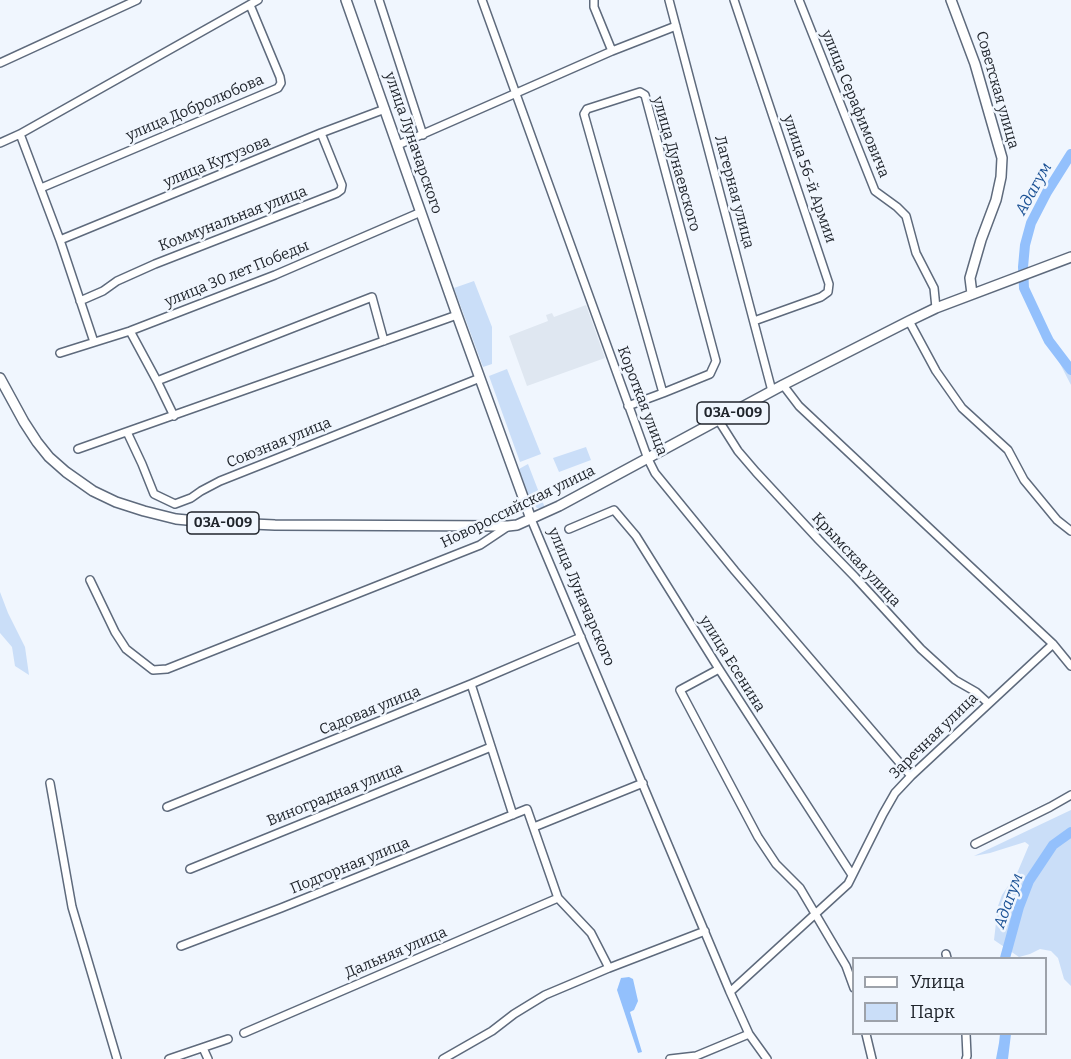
<!DOCTYPE html>
<html>
<head>
<meta charset="utf-8">
<style>
	body { margin:0 }
	#map { position:relative; width:1071px; height:1059px; overflow:hidden; background:#f0f6fe; font-family:Bitter,serif }
	canvas { display:block }
	.legend { position:absolute; left:852px; top:957px; width:195px; height:78px; box-sizing:border-box; background:#f0f6fe; border:2px solid #9da2aa; margin:0; padding:8px 10px; list-style:none; font-size:18px; color:#20252c }
	.legend li { display:flex; align-items:center; gap:12px; height:30px }
	.legend b { width:30px; border:2px solid #9da2aa }
</style>
</head>
<body>
<div id="map">
<canvas width="1071" height="1059"></canvas>
<ul class="legend">
<li><b style="height:8px;background:#fff"></b>Улица</li>
<li><b style="height:16px;background:#cadef8"></b>Парк</li>
</ul>
</div>
<script>
const ctx = document.querySelector('canvas').getContext('2d');
ctx.lineJoin = 'round';
function fillPath(path, color) { ctx.fillStyle = color; ctx.fill(path, 'evenodd'); }
const toPath = rows => new Path2D(rows.map(r => 'M' + r).join(''));
function stroke(path, color, width, dash) { ctx.strokeStyle = color; ctx.lineWidth = width; ctx.lineCap = dash ? 'butt' : 'round'; ctx.setLineDash(dash || []); ctx.stroke(path); }
function write(font, color, halo, rows, align = 'center') {
  ctx.font = font + ' Bitter,serif'; ctx.lineWidth = 5; ctx.setLineDash([]); ctx.textBaseline = 'middle'; ctx.strokeStyle = halo; ctx.fillStyle = color; for (const [text, x, y, turn = 0] of rows) {
    ctx.save(); ctx.translate(x, y); ctx.rotate((+turn || 0) * Math.PI / 180); ctx.textAlign = isNaN(turn) ? turn : align; if (halo) ctx.strokeText(text, 0, 0); ctx.fillText(text, 0, 0); ctx.restore();
  }
}
const built = toPath([
	[586,305,605,358,527,386,509,336,548,321,546,315,552,313,554,317]
]);
const green = toPath([
	[474,281,492,327,492,364,483,367,454,288],
	[1053,350,1071,365,1071,385],
	[507,369,541,454,520,462,489,376],
	[586,447,591,460,559,472,553,458],
	[528,464,545,508,537,508,530,500,519,469],
	[0,592,8,613,25,647,29,675,15,666,12,647,0,633],
	[1071,810,1071,986,1064,979,1058,958,1051,951,1040,949,1030,954,1019,957,994,940,998,906,1002,895,1018,871,1029,845,1025,842,990,853,974,856]
]);
const water = toPath([
	[629,977,633,979,638,1001,634,1010,630,1012,642,1052,638,1053,617,990,621,978],
	[1000,1034,1011,1034,1008,1059,996,1059,999,1043]
]);
const river = toPath([
	[1071,154,1047,192,1031,223,1025,245,1023,267,1024,288,1046,335,1049,341,1071,370],
	[1005,958,1019,907,1029,881,1053,845,1071,832]
]);
const minor = toPath([
	[379,0,423,135],
	[482,0,648,459,655,473,735,571,911,776],
	[594,0,594,7,612,51],
	[669,0,772,391],
	[734,0,829,284,828,292,821,297,754,321],
	[799,0,875,191,897,207,906,216,916,253,934,288,936,308],
	[0,63,137,0],
	[20,134,60,240,94,342],
	[0,143,20,134,258,0],
	[398,145,612,51,676,26],
	[41,188,278,88,281,83,280,77,250,5],
	[60,240,321,133,385,109],
	[80,301,103,291,117,281,155,264,337,193,341,190,342,185,321,133],
	[909,321,936,371,962,408,1008,450,1024,480,1057,520,1071,531],
	[130,331,157,381,174,416],
	[60,353,130,331,275,275,421,212],
	[157,381,372,297,384,341],
	[783,385,799,406,1053,644,1071,666],
	[628,406,663,393,710,374,716,361,645,95,640,92,587,109,584,114,663,393],
	[719,421,738,451,756,472,819,540,855,577,921,649,955,680,976,692,988,703],
	[127,432,142,464,154,494,175,504,191,498,201,491,220,481,480,378],
	[78,449,457,315],
	[531,519,730,992,749,1034,767,1059],
	[569,529,614,510,636,536,719,669,852,875],
	[90,580,115,632,126,649,153,670,167,669,480,545,507,527],
	[719,669,680,690,758,837,776,864,800,888,846,966,854,988],
	[471,684,513,815],
	[50,783,72,907,117,1059],
	[167,807,471,684,581,637],
	[534,827,643,783],
	[975,844,1050,807,1071,795],
	[190,869,491,747],
	[181,946,281,908,527,809,558,898,591,933,609,968],
	[946,954,947,958],
	[730,992,848,884,883,814,895,793,911,776,1053,644],
	[244,1033,558,898],
	[866,1034,872,1059],
	[966,1034,967,1056,966,1059],
	[203,1048,208,1059],
	[169,1059,228,1039],
	[443,1059,492,1031,514,1014,545,995,609,968,705,931],
	[670,1059,696,1056,749,1034]
]);
const major = toPath([
	[346,0,457,315,531,519],
	[951,0,975,64,1002,158,1001,177,996,200,981,240,970,278,972,294],
	[0,378,24,422,37,442,49,457,66,472,93,491,116,502,144,511,176,519,208,522,275,525,508,526,517,525,559,506,783,385,909,321,936,308,1071,257]
]);
const shields = [
	[733,413,72],
	[223,523,72]
];
const shieldNames = [
	["03А-009",733,413],
	["03А-009",223,523]
];
const streetNames = [
	["Советская улица",997,90,74],
	["улица Серафимовича",855,104,68],
	["улица Добролюбова",195,108,-23],
	["улица Луначарского",413,143,71],
	["улица Кутузова",217,162,-22],
	["улица Дунаевского",676,164,74],
	["улица 56-й Армии",809,179,71],
	["Лагерная улица",734,192,75],
	["Коммунальная улица",233,219,-21],
	["улица 30 лет Победы",237,274,-22],
	["Короткая улица",642,401,69],
	["Союзная улица",279,443,-22],
	["Новороссийская улица",518,507,-26],
	["Крымская улица",856,560,47],
	["улица Луначарского",581,597,67],
	["улица Есенина",732,664,58],
	["Садовая улица",370,711,-22],
	["Заречная улица",934,736,-44],
	["Виноградная улица",335,795,-22],
	["Подгорная улица",350,866,-22],
	["Дальняя улица",396,953,-23]
];
const waterNames = [
	["Адагум",1034,189,-61],
	["Адагум",1009,901,-70]
];
fillPath(built, '#dfe7f1');
fillPath(green, '#cadef8');
fillPath(water, '#93c0fc');
stroke(river, '#93c0fc', 10);
stroke(minor, '#5e6a7c', 10);
stroke(major, '#5e6a7c', 12);
stroke(minor, '#fff', 7);
stroke(major, '#fff', 9);
for (const [x, y, w] of shields) { const box = new Path2D(); box.roundRect(x - w / 2, y - 11, w, 22, 4.5); ctx.fillStyle = '#f0f6fe'; ctx.fill(box); stroke(box, '#20252c', 1.5); }
write('bold 14px', '#20252c', null, shieldNames);
write('15px', '#20252c', '#f0f6fe', streetNames);
write('italic 16px', '#1c5295', '#f0f6fe', waterNames);
</script>
</body>
</html>
